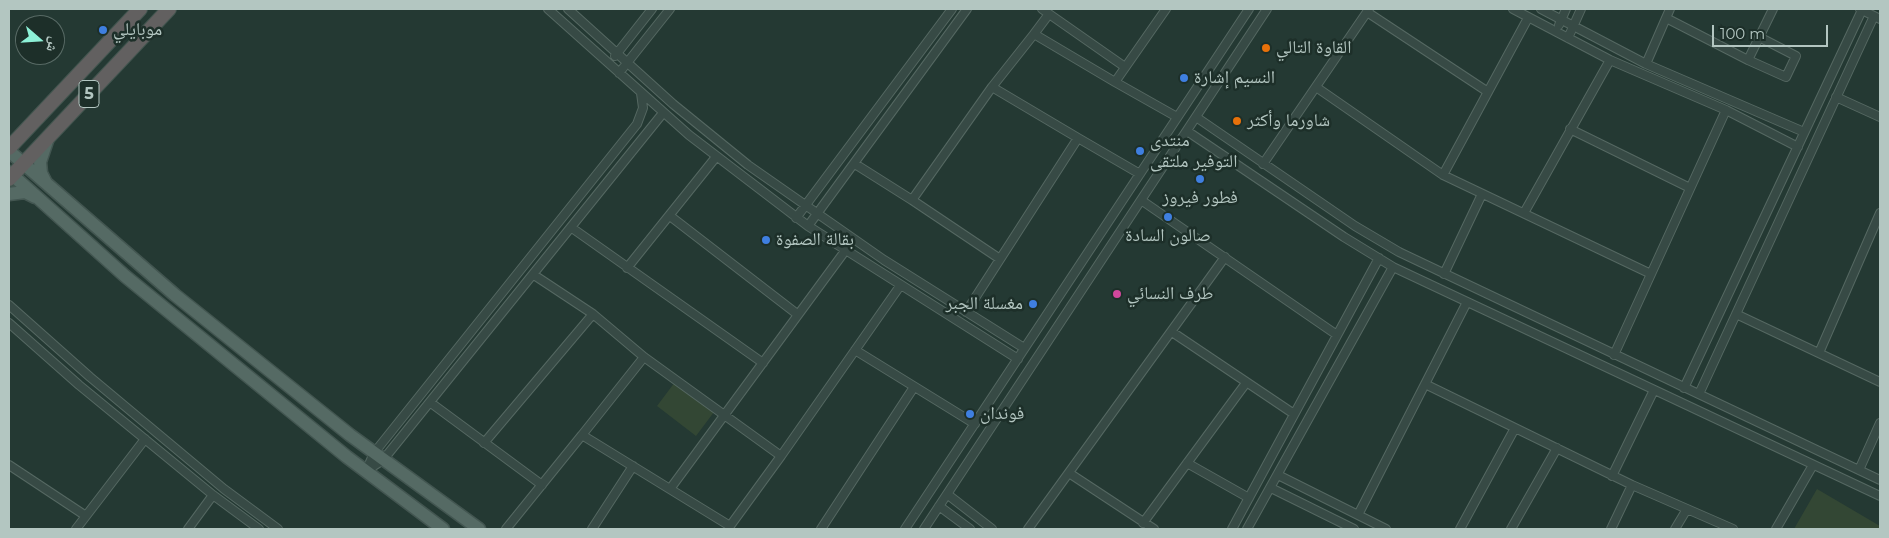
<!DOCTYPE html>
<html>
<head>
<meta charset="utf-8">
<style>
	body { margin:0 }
	#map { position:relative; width:1889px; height:538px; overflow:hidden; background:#243933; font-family:Montserrat,"Noto Naskh Arabic",sans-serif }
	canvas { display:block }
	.frame { position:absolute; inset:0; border:10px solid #b3c6c1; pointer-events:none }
	.north { position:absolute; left:15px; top:15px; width:50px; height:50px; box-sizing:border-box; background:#1d2f29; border:1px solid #596b66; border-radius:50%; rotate:109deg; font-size:14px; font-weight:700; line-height:20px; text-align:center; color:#b3c6c1 }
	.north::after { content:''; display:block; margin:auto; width:18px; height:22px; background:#8df1d7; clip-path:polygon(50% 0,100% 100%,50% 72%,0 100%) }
	.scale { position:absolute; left:1712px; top:25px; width:116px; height:22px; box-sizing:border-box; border:2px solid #b3c6c1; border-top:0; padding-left:6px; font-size:15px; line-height:18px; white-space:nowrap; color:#b3c6c1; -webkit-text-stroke:4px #1d2f29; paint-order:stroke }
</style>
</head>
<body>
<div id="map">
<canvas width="1889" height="538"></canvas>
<div class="frame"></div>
<div class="north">ش</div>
<div class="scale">100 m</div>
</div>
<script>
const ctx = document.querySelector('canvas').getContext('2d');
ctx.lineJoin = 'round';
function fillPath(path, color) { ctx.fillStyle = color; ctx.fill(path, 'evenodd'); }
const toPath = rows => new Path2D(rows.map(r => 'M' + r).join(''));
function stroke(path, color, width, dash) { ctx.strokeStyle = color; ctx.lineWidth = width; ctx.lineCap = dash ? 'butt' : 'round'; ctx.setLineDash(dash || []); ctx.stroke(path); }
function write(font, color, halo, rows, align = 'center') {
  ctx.font = font + ' Montserrat,"Noto Naskh Arabic",sans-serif'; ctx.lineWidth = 5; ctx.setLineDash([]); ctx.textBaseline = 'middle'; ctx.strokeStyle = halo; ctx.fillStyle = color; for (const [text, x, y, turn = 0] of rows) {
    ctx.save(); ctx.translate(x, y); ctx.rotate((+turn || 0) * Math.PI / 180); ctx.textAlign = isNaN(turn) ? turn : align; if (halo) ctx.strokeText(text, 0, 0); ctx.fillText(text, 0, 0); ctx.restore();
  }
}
const green = toPath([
	[675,382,714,412,696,436,657,406],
	[1817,489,1880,526,1880,529,1794,529]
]);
const minor = toPath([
	[548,9,689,135,808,226,1018,359],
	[568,9,673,104,748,165,884,260,1024,348],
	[1042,9,1125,67],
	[1513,9,1610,60,1726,110,1798,147],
	[1541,9,1646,64,1804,132],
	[1670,9,1666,18,1748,60,1773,9],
	[1860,9,1880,19],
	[1367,12,1488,92],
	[1559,25,1566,9],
	[1034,34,1049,14],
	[1568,38,1581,9],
	[615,56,652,9],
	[1748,60,1786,77,1796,56,1759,37],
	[1646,64,1666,18],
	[619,73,670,9],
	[1115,82,1177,117],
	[992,87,1034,34,1115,82,1166,9],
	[1316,87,1443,175,1651,274],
	[1836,97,1880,117],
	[1196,117,1355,226,1399,252,1880,480],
	[1570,129,1690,188],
	[1187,131,1344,237,1393,267,1880,496],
	[855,164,912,200,992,87,1078,138],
	[1263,164,1369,9],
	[1443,175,1528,18],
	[912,200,1000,259],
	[1141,200,1337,335],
	[1524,213,1610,60],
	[670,216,797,314],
	[796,218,952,9],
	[808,226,967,9],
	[572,228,763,363],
	[627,268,716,157],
	[1444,274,1482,194],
	[534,275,593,314,644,357,781,456,900,286],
	[9,305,90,377,224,489,278,529],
	[966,312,1078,138,1140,174],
	[1736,314,1880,382],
	[9,323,79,385,213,495,259,529],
	[1172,332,1294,414],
	[855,350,975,424],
	[1819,353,1880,213],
	[1614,355,1726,110],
	[1425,384,1632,485,1733,529],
	[1684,388,1862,10],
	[1699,394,1874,16],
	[431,403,542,485],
	[582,435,644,357],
	[484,443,593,314],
	[1187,463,1249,498],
	[9,465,86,516],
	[1859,470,1880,423],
	[366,471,374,453,637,124,643,108,641,93],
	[366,471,383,460,663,113],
	[1069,473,1154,529],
	[1278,475,1386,529],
	[1612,476,1654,390],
	[1271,488,1354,529],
	[670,489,845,251],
	[947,494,992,529],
	[939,506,970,529],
	[1358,515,1467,302],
	[1143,523,1246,383],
	[76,529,145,439],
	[188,529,213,495],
	[506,529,582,435,730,526,781,456],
	[592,529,633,466],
	[821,529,914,387],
	[905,529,1249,9],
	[924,529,1267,9],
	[1028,529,1225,257],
	[1232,529,1379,258],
	[1247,529,1393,267],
	[1460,529,1515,428],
	[1511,529,1557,448],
	[1611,529,1632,485],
	[1675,529,1687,509],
	[1776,529,1813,465]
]);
const primary = toPath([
	[9,151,175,295,350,435,479,529],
	[9,172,125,276,347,457,443,529],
	[46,183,41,173,40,162,47,141],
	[9,194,25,192,35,197]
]);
const trunk = toPath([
	[9,148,140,9],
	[9,179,169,9]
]);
const markers = [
	[103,30,5,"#3f7fe0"],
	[1266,48,5,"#e8710a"],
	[1184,78,5,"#3f7fe0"],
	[1237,121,5,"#e8710a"],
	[1140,151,5,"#3f7fe0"],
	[1200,179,5,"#3f7fe0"],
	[1168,217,5,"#3f7fe0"],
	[766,240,5,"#3f7fe0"],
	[1117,294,5,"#d1479c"],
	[1033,304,5,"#3f7fe0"],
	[970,414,5,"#3f7fe0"]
];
const shields = [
	[89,94,20]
];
const shieldNames = [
	["5",89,94]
];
const poiNames = [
	["موبايلي",113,30],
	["القاوة التالي",1276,48],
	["النسيم إشارة",1194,78],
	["شاورما وأكثر",1247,121],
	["منتدى",1150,141],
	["التوفير ملتقى",1150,162],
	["فطور فيروز",1200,198,"center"],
	["صالون السادة",1168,236,"center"],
	["بقالة الصفوة",776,240],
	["طرف النسائي",1127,294],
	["مغسلة الجبر",1023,304,"right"],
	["فوندان",980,414]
];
fillPath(green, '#334734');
stroke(minor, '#556862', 10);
stroke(primary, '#435651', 15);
stroke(trunk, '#42554f', 16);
stroke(minor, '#374a45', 8);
stroke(primary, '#556a64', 12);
stroke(trunk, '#626060', 14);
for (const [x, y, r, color] of markers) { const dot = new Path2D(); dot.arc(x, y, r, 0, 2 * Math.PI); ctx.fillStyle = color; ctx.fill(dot); stroke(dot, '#1d2f29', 2); }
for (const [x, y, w] of shields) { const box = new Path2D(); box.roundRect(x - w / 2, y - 13.5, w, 27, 4); ctx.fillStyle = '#1d2f29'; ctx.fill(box); stroke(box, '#b3c6c1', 1); }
write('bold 16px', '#b3c6c1', null, shieldNames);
write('18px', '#b3c6c1', '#1d2f29', poiNames, 'left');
</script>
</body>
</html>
